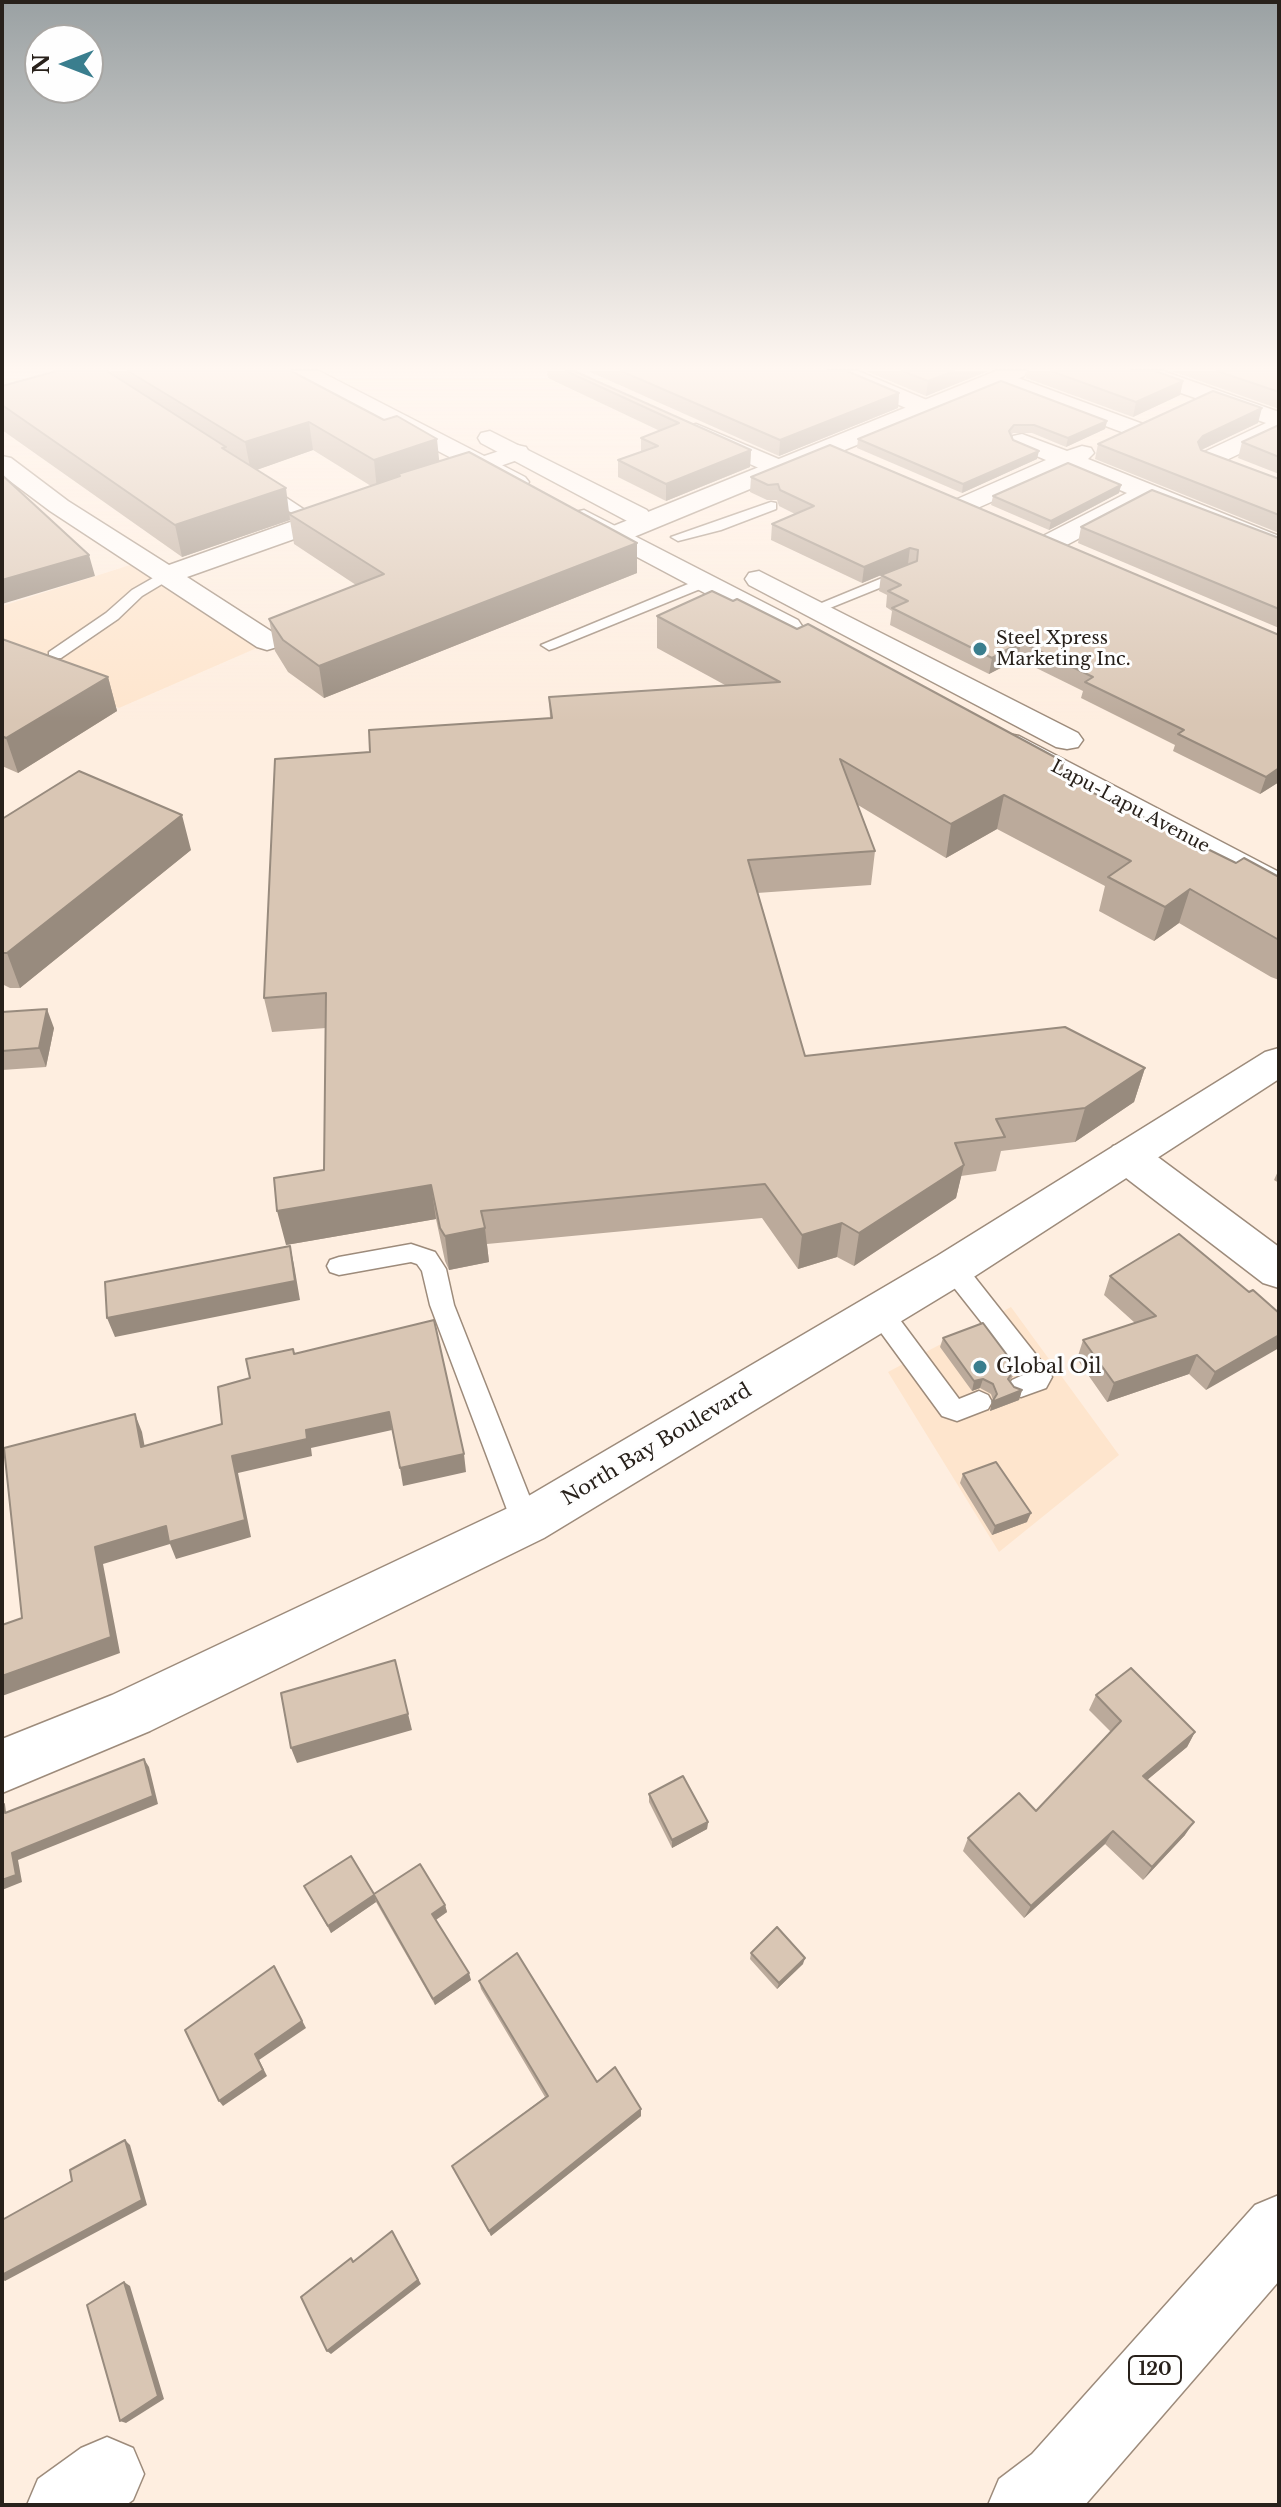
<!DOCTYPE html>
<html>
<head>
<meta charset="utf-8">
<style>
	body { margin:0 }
	#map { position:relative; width:1281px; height:2507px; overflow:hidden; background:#feeee0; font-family:"Libre Baskerville",serif }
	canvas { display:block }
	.frame { position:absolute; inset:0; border:4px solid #28211b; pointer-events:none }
	.north { position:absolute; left:24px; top:24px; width:80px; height:80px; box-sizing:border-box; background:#fefefe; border:2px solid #a8a6a3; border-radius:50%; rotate:270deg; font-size:22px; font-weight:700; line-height:32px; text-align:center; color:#28211b }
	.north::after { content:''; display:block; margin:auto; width:28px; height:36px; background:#3a7e8e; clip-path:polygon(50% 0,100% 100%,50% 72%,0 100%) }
</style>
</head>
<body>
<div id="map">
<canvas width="1281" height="2507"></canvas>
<div class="frame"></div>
<div class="north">N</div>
</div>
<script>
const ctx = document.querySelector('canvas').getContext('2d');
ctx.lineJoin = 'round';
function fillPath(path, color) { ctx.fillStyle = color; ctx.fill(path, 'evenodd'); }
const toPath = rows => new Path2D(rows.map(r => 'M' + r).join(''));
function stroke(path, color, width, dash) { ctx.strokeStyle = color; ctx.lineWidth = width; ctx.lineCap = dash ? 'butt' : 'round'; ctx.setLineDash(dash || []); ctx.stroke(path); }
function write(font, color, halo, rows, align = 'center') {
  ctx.font = font + ' "Libre Baskerville",serif'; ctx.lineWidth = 6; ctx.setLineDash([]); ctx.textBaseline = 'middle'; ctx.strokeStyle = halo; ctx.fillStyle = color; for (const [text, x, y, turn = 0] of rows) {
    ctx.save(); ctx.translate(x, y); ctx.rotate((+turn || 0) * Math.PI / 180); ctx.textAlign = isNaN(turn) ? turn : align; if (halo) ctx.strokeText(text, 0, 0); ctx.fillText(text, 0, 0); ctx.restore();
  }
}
const built = toPath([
	[130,565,259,647,119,708,2,663,2,606],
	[1011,1307,1119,1455,999,1552,888,1372]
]);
const service = toPath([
	[262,484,267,485,323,522,321,525,311,525,257,491,257,485,262,484],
	[771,502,776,503,776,509,721,530,678,541,671,537,771,502],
	[909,567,914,568,914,574,820,612,810,612,807,609,909,567],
	[167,570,175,575,172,578,142,596,118,619,61,658,49,658,49,652,106,613,132,590,167,570],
	[705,577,713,582,710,585,555,648,549,650,541,645,705,577],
	[411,1244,435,1252,446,1269,454,1305,540,1523,536,1531,526,1535,516,1531,512,1523,430,1305,422,1271,417,1264,411,1262,339,1275,330,1272,327,1266,330,1260,339,1257,411,1244],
	[953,1259,962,1261,1048,1370,1052,1377,1046,1388,1021,1397,1012,1394,1008,1387,1012,1380,1023,1375,944,1275,941,1268,944,1261,953,1259],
	[880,1302,889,1305,959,1399,979,1391,988,1395,992,1402,988,1409,957,1421,942,1416,871,1319,868,1312,871,1305,880,1302]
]);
const minor = toPath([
	[827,371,858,371,934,403,938,408,934,413,926,415,918,413,830,376,827,371],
	[999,371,1143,424,1147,429,1143,434,1135,436,1127,434,991,383,988,378,991,373,999,371],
	[1130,371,1163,371,1279,412,1279,435,1218,464,1200,464,1197,459,1200,454,1266,423,1133,376,1130,371],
	[696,424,788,463,791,468,788,473,770,473,687,436,684,431,687,426,696,424],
	[1022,434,1067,451,1082,446,1091,448,1094,453,1088,459,1279,536,1279,554,1148,502,1059,549,1041,549,1037,543,1041,537,1127,493,1068,468,973,510,955,510,951,505,955,500,1046,460,1013,446,1010,441,1013,436,1022,434],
	[517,445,526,447,529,452,526,457,437,488,428,485,424,480,428,475,517,445],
	[2,456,11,458,68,501,169,565,341,504,350,502,359,504,363,510,359,516,187,577,277,635,282,641,277,647,267,650,257,647,50,511,2,475,2,456],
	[1128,1142,1143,1146,1279,1247,1279,1288,1263,1283,1113,1168,1107,1157,1113,1146,1128,1142],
	[107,2437,133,2448,144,2474,133,2500,126,2505,27,2505,38,2479,81,2448,107,2437]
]);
const tertiary = toPath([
	[996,371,1027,371,1024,376,624,541,606,541,602,535,606,529,996,371]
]);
const secondary = toPath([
	[291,371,319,371,525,477,529,482,525,487,507,487,294,376,291,371],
	[490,431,647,510,651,516,647,522,629,522,481,443,478,438,481,433,490,431],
	[584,510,798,620,802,626,798,632,788,635,778,632,575,524,571,518,575,512,584,510],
	[759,571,1078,733,1083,740,1078,747,1067,749,1056,747,749,585,745,579,749,573,759,571],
	[1008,734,1019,736,1279,872,1279,897,1267,893,997,750,992,743,997,736,1008,734],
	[1279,1048,1279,1079,969,1280,544,1538,150,1731,2,1793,2,1739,112,1695,508,1508,937,1256,1265,1052,1279,1048]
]);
const trunk = toPath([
	[1279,2195,1279,2281,1085,2505,988,2505,999,2479,1032,2454,1255,2205,1279,2195]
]);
const wall = toPath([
	[111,371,291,371,439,461,637,573,324,698,288,672,275,651,269,619,356,585,294,544,290,520,182,557,2,430,2,386,112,374],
	[313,450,371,486,290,514,256,470],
	[547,371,574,371,751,450,750,467,666,501,618,477,618,460,641,452,641,438,660,431,548,378],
	[588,371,847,371,899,393,898,408,779,456],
	[866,371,988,371,926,396],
	[1027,371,1155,371,1183,381,1180,395,1133,417,1026,378],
	[1172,371,1279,371,1279,409],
	[1001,381,1107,421,1105,429,1066,447,1032,433,1013,433,1011,435,1013,440,1037,459,962,493,857,448,858,439],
	[1258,423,1201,450,1279,479,1279,533,1095,459,1098,444],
	[1279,425,1279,474,1238,458,1242,442],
	[751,477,1279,635,1279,782,1260,794,1173,751,1175,745,1081,698,1083,691,1018,659,989,674,890,625,892,611,886,607,887,595,879,591,881,575,862,583,771,540,772,524,795,514,779,506,777,500,767,500,750,492],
	[1121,485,1119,493,1049,530,991,505,993,496],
	[1081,527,1279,538,1279,628,1078,543],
	[657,616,1064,762,1061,777,1236,863,1279,877,1279,980,1271,977,1179,923,1154,941,1099,911,1105,886,997,829,946,858,858,805,875,851,871,885,757,893,805,1056,1145,1068,1134,1102,1075,1142,1001,1151,996,1171,961,1176,956,1198,854,1266,837,1257,798,1269,762,1218,487,1244,489,1262,449,1270,445,1261,436,1219,286,1245,324,1170,326,1028,272,1032,264,998,370,752,550,718,549,697,725,685,657,648],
	[2,639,108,677,117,711,18,773,2,766],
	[2,819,191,850,20,988,10,988,2,984],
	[2,1012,54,1028,46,1067,2,1070],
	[1279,1169,1279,1183,1274,1180],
	[1110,1276,1249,1292,1279,1313,1206,1390,1189,1374,1107,1402,1077,1359,1083,1340,1135,1323,1104,1295],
	[943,1338,1013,1376,1010,1381,1014,1387,1022,1390,1019,1400,990,1411,993,1400,991,1394,980,1388,972,1391,940,1347],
	[963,1474,1027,1522,992,1535,960,1483],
	[1096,1695,1195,1732,1187,1747,1147,1780,1185,1835,1143,1880,1105,1844,1024,1918,963,1851,968,1838,1036,1811,1111,1732,1089,1710],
	[649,1794,708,1822,707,1829,672,1848,649,1802],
	[304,1886,445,1905,447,1912,436,1920,471,1980,435,2005,376,1902,331,1933],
	[751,1953,803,1964,777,1989,750,1959],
	[479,1981,597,2082,641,2116,491,2236,452,2166,545,2097,481,1989]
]);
const shadedWall = toPath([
	[954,371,988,371,926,396,928,381],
	[1183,381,1180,395,1133,417,1136,402],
	[899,393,898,408,779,456,780,440],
	[1262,408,1258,423,1199,451,1198,442,1203,436],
	[1107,421,1105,429,1066,447,1068,438],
	[309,422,313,450,251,472,245,442],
	[437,439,440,468,400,476,398,474,399,483,377,490,374,460],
	[751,450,750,467,666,501,666,484],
	[1039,451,1037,459,962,493,963,484],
	[1121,485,1119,493,1049,530,1051,521],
	[286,488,290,520,182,557,175,525],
	[637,543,637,573,324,698,319,666],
	[910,548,908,564,862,583,864,567],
	[89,555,95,576,2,604,2,580],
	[1021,642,1018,659,989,674,992,658],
	[108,677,117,711,18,773,6,738],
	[1064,762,1056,795,1049,771],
	[1279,768,1279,782,1260,794,1266,777],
	[1004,795,997,829,946,858,951,824],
	[182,815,191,850,20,988,7,953],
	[1190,889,1179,923,1154,941,1165,907],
	[47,1009,54,1028,46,1067,39,1048],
	[1145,1068,1134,1102,1075,1142,1085,1108],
	[964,1165,956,1198,854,1266,859,1233],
	[431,1185,436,1219,286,1245,277,1211],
	[842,1223,837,1257,798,1269,802,1235],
	[485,1228,489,1262,449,1270,445,1236],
	[290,1246,294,1265,300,1300,115,1337,107,1318],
	[1279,1335,1279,1348,1206,1390,1215,1372],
	[1197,1355,1189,1374,1107,1402,1114,1383],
	[983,1379,980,1388,972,1391,974,1381],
	[1022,1390,1019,1400,990,1411,992,1402],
	[389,1412,392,1430,311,1448,312,1456,238,1473,251,1537,176,1559,170,1544,103,1564,120,1653,2,1696,2,1676,95,1547,232,1456,306,1430],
	[135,1414,142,1432,148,1464,141,1447],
	[464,1454,466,1472,403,1486,400,1468],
	[1031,1513,1027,1522,992,1535,995,1526],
	[395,1660,412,1730,297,1763,291,1748],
	[1195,1732,1187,1747,1135,1790,1143,1776],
	[144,1759,149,1767,158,1804,18,1860,22,1882,2,1890,2,1880,12,1853],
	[708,1822,707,1829,672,1848,672,1840],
	[1194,1822,1185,1835,1143,1880,1152,1867],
	[1113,1831,1105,1844,1024,1918,1031,1906],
	[374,1895,376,1902,331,1933,328,1926],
	[445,1905,447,1912,434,1921,432,1914],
	[805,1958,803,1964,777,1989,779,1983],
	[274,1966,306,2028,259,2060,267,2076,223,2106,219,2101,255,2054],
	[469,1973,471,1980,435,2005,433,1999],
	[641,2109,641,2116,491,2236,489,2231],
	[125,2140,130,2145,147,2205,5,2281,2,2279,2,2275],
	[392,2231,421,2284,331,2354,327,2351],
	[124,2282,130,2286,164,2399,126,2423,120,2421]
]);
const building = toPath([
	[57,371,107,371,226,447,222,448,286,488,175,525,2,405,2,386,57,371],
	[128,371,291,371,384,420,397,416,437,439,374,460,309,422,245,442,128,371],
	[566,371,574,371,751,450,666,484,618,460,658,446,641,438,679,423,566,371],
	[621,371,847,371,899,393,780,440,621,371],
	[902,371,954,371,928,381,902,371],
	[1051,371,1155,371,1183,381,1136,402,1051,371],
	[1217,371,1279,371,1279,392,1217,371],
	[1001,381,1107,421,1068,438,1034,425,1014,425,1009,431,1013,440,1039,451,963,484,858,439,1001,381],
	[1213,391,1262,408,1203,436,1198,442,1201,450,1279,479,1279,515,1098,444,1213,391],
	[1279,425,1279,457,1242,442,1279,425],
	[830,445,1279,635,1279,768,1266,777,1178,734,1184,730,1085,682,1093,677,1021,642,992,658,892,608,908,601,888,591,901,585,881,575,917,561,918,550,910,548,864,567,772,524,814,506,780,490,778,484,768,485,751,477,830,445],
	[469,452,637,543,319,666,283,640,269,619,384,574,289,514,400,476,398,474,469,452],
	[1068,463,1121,485,1051,521,993,496,1068,463],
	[2,475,89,555,2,580,2,475],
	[1152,490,1279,538,1279,609,1081,527,1152,490],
	[712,591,733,601,737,599,797,629,808,624,1064,762,1049,771,1236,863,1244,858,1279,877,1279,940,1190,889,1165,907,1108,877,1131,861,1004,795,951,824,840,759,875,851,748,860,805,1056,1065,1027,1145,1068,1085,1108,996,1119,1005,1137,955,1143,964,1165,859,1233,842,1223,802,1235,765,1184,481,1211,485,1228,445,1236,440,1228,431,1185,277,1211,274,1178,324,1170,326,993,264,998,275,759,370,752,369,730,552,718,549,697,780,682,657,616,712,591],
	[2,639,108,677,6,738,2,736,2,639],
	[79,771,182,815,7,953,2,953,2,819,79,771],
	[47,1009,39,1048,2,1051,2,1012,47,1009],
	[1179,1234,1249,1292,1253,1290,1279,1313,1279,1335,1215,1372,1197,1355,1114,1383,1083,1340,1156,1316,1110,1276,1179,1234],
	[290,1246,295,1281,107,1318,105,1282,290,1246],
	[434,1320,464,1454,400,1468,389,1412,306,1430,307,1439,232,1456,245,1520,169,1542,166,1526,95,1547,111,1637,2,1676,2,1625,22,1618,4,1448,135,1414,141,1447,222,1424,218,1387,250,1378,246,1359,293,1349,294,1354,434,1320],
	[983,1323,1016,1367,1008,1379,1014,1387,1022,1390,992,1402,997,1394,993,1384,983,1379,974,1381,943,1338,983,1323],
	[996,1462,1031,1513,995,1526,963,1474,996,1462],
	[395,1660,408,1714,291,1748,281,1693,395,1660],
	[1131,1668,1195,1732,1143,1776,1194,1822,1152,1867,1113,1831,1031,1906,968,1838,1019,1793,1036,1811,1121,1721,1096,1695,1131,1668],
	[144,1759,153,1796,12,1853,16,1875,2,1880,2,1805,4,1804,5,1813,144,1759],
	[683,1776,708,1822,672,1840,649,1794,683,1776],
	[351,1856,374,1894,420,1864,445,1905,432,1914,469,1973,433,1999,374,1895,328,1926,304,1886,351,1856],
	[777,1927,805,1958,779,1983,751,1953,777,1927],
	[517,1953,597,2082,615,2067,641,2109,489,2231,452,2166,548,2096,479,1981,517,1953],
	[274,1966,302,2021,255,2054,263,2070,219,2101,185,2030,274,1966],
	[125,2140,142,2200,2,2275,2,2220,72,2181,70,2170,125,2140],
	[392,2231,418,2280,327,2351,301,2297,351,2258,353,2262,392,2231],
	[124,2282,158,2396,120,2421,87,2305,124,2282]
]);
const markers = [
	[980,649,8,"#3a7e8e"],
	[980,1367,8,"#3a7e8e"]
];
const farPoinames = [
	["Steel Xpress",996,639],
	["Marketing Inc.",996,660]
];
const farStreetnames = [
	["Lapu-Lapu Avenue",1130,807,28]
];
const shields = [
	[1155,2370,52]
];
const shieldNames = [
	["120",1155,2370]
];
const poiNames = [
	["Global Oil",996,1367]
];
const streetNames = [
	["North Bay Boulevard",657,1445,-31]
];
fillPath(built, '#fee5cd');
stroke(service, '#9d8b7b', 3);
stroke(minor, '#9d8b7b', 3);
stroke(tertiary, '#9d8b7b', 3);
stroke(secondary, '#9d8b7b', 3);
stroke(trunk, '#9d8b7b', 3);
fillPath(service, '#fff');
fillPath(minor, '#fff');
fillPath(tertiary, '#fff');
fillPath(secondary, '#fff');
fillPath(trunk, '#fff');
fillPath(wall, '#bbaa9b');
fillPath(shadedWall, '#988b7e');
fillPath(building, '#d9c6b4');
stroke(building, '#988b7e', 2);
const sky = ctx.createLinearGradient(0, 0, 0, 722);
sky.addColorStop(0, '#9aa1a3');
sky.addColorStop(0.51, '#fff7f1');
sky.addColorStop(1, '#fff7f100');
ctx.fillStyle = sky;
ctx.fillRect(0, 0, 1281, 722);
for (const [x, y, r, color] of markers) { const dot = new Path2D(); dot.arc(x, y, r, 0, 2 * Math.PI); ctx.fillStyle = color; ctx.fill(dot); stroke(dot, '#fefefe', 3); }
write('18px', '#28211b', '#fefefe', farPoinames, 'left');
write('18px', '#28211b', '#fefefe', farStreetnames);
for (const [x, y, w] of shields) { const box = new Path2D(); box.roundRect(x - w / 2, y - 14, w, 28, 6); ctx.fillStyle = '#fefefe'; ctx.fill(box); stroke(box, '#28211b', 2); }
write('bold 18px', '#28211b', null, shieldNames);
write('20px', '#28211b', '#fefefe', poiNames, 'left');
write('20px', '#28211b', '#fefefe', streetNames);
</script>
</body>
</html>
